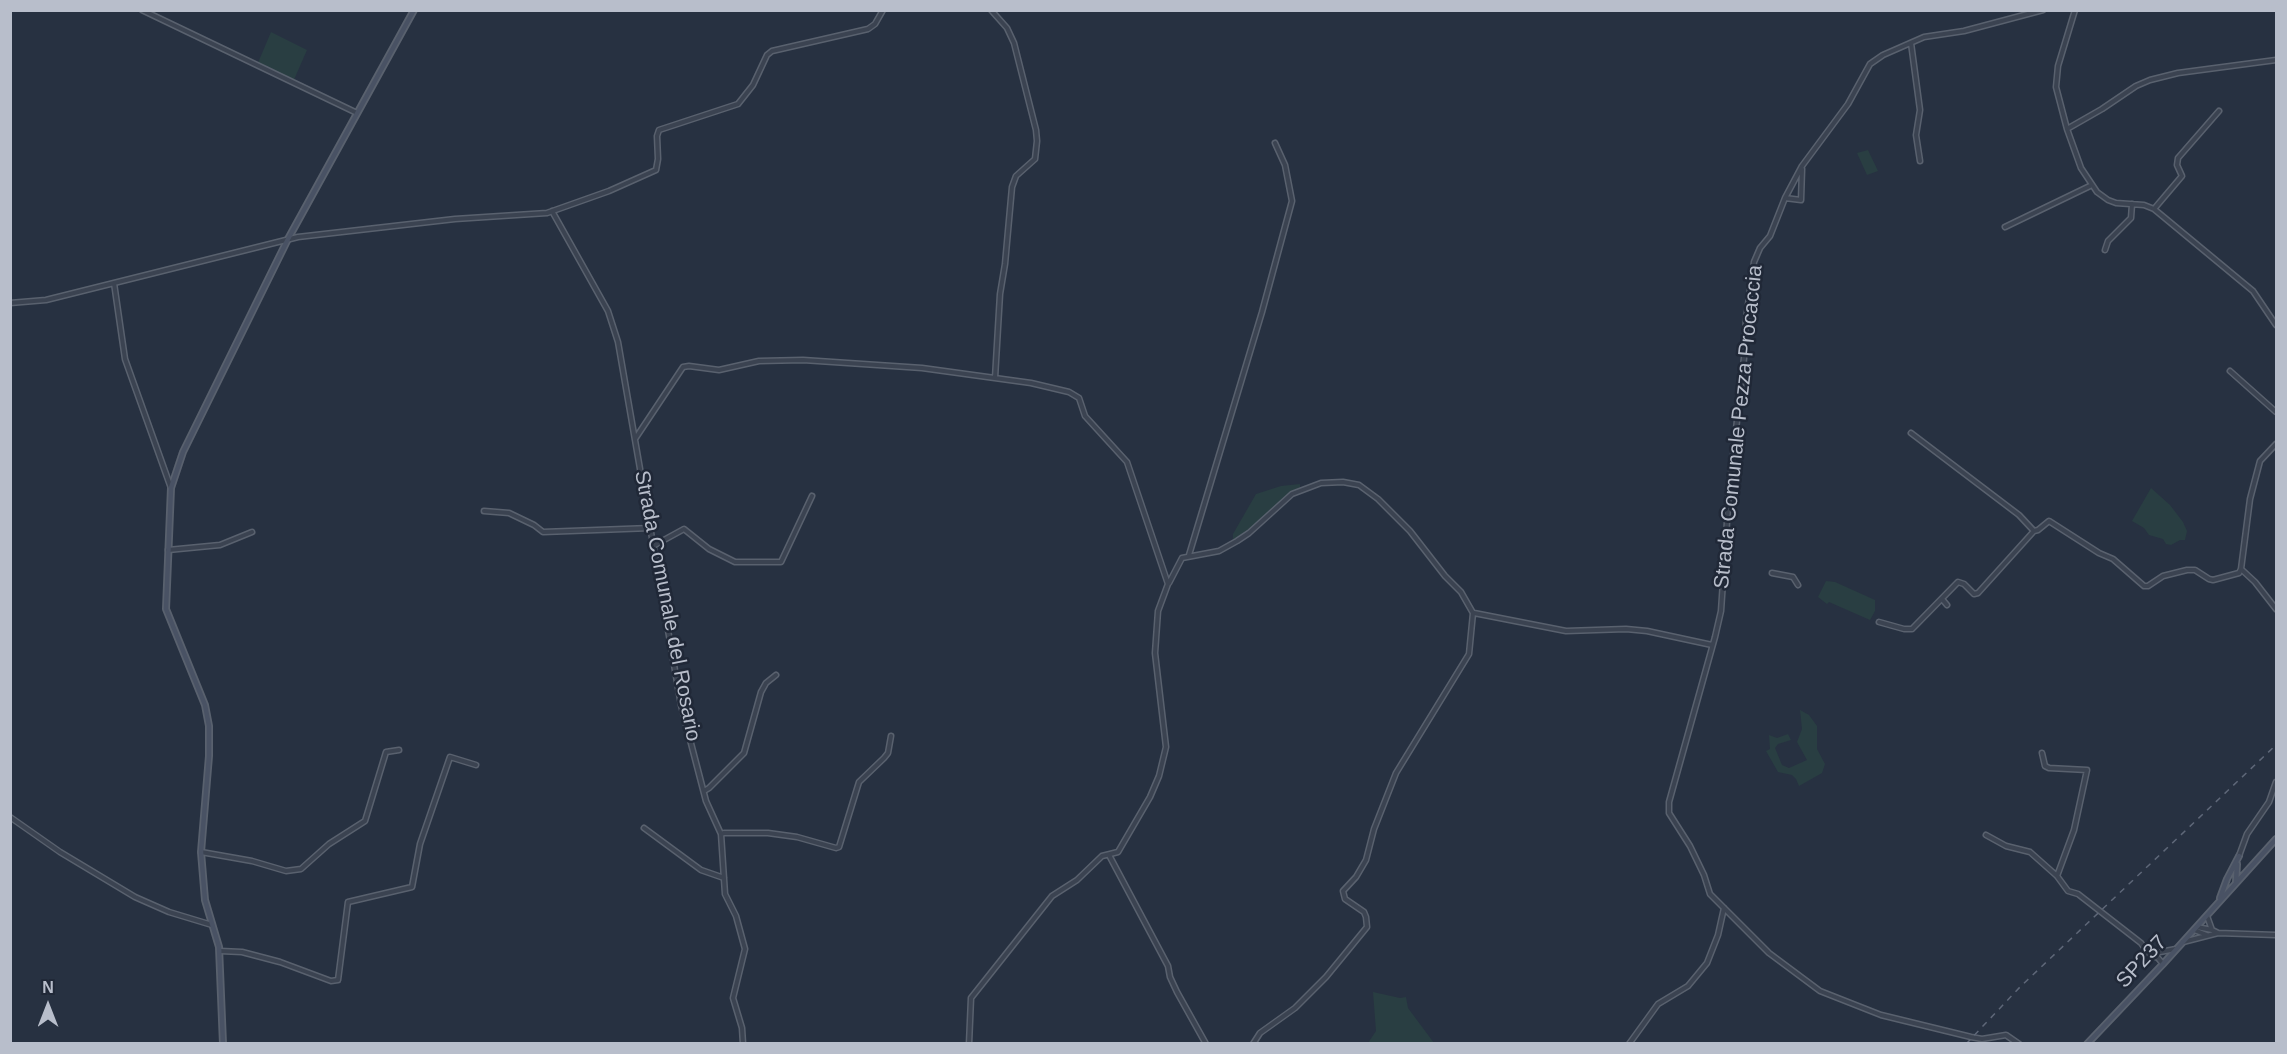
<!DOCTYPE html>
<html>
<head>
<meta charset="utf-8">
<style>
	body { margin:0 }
	#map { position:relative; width:2287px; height:1054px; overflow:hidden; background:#273141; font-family:Arial,sans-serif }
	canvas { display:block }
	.frame { position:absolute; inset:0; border:12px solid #b8becb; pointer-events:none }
	.north { position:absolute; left:18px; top:976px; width:60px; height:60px; -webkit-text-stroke:4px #202837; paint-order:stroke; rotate:0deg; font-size:16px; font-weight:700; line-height:24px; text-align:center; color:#b8becb }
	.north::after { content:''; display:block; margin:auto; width:21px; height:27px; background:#b8becb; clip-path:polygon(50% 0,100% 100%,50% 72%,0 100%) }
</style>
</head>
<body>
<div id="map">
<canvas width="2287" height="1054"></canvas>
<div class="frame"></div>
<div class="north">N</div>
</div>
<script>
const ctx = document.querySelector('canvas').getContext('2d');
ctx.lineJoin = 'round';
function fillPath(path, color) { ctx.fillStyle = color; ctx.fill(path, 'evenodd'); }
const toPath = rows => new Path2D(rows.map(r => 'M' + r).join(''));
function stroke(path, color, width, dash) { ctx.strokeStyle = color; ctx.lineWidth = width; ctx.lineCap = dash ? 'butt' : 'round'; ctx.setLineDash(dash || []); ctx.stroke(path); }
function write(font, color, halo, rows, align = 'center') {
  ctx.font = font + ' Arial,sans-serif'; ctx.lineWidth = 5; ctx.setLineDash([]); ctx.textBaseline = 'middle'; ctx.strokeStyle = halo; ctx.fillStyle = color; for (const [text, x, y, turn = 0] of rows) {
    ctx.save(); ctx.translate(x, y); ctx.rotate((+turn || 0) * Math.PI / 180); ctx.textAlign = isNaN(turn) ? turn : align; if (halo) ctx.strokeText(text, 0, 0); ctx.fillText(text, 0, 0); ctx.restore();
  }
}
const green = toPath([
	[271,32,307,50,293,82,257,65],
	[1868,150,1878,171,1867,175,1857,153],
	[1300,484,1300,489,1245,536,1233,542,1233,534,1256,494,1281,486],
	[2151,488,2170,505,2183,522,2187,531,2185,540,2180,540,2171,545,2166,544,2163,539,2149,535,2144,528,2132,521],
	[1826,581,1835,582,1875,600,1875,611,1870,620,1829,602,1827,604,1818,597],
	[1800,710,1809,715,1817,726,1817,749,1825,764,1822,773,1799,786,1796,779,1792,775,1778,772,1766,751,1770,749,1769,735,1777,738,1788,734,1791,740,1778,744,1775,748,1782,765,1789,768,1807,760,1797,742,1802,729],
	[1373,992,1400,998,1406,997,1408,1008,1434,1043,1368,1043,1376,1031]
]);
const minor = toPath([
	[142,10,357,113],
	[991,10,1007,28,1014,43,1036,130,1037,141,1035,159,1016,176,1012,187,1005,264,1000,294,995,378],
	[2075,10,2058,66,2056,87,2067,129,2081,168,2097,192,2108,200,2116,203,2144,205,2154,209,2253,291,2276,325],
	[1911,43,1920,110,1916,135,1920,161],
	[2067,129,2102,109,2136,86,2150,80,2178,73,2276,60],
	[1785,198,1801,200,1802,169],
	[2154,209,2182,176,2177,165,2178,158,2219,111],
	[552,211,608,311,618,342,681,705,706,801,721,834,725,894,736,916,745,949,733,998,742,1028,743,1044],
	[2005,227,2092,185],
	[2105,250,2108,241,2131,218,2132,204],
	[114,283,125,359,171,488],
	[10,303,46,300,298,237,455,219,547,213,609,191,656,170,658,159,657,136,659,130,738,104,753,85,767,55,772,51,868,29,875,24,883,10],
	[2230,371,2276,412],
	[1911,433,2019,515,2034,531],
	[635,439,683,367,689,366,719,370,759,361,803,360,922,368,1031,383,1069,392,1079,398,1085,416,1127,462,1168,584,1158,611,1155,653,1166,747,1159,776,1150,797,1118,852,1102,856,1077,880,1052,896,971,998,969,1044],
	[2276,444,2260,461,2250,499,2241,569,2255,582,2276,609],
	[484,511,509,513,534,525,543,532,651,528],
	[653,546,684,529,709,549,735,562,781,562,812,496],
	[168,550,220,545,252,532],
	[1189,555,1262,312,1292,201,1285,165,1275,143],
	[1772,573,1793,577,1798,585],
	[1169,583,1182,558,1219,551,1237,541,1249,533,1292,494,1321,483,1343,482,1359,485,1378,499,1410,531,1445,576,1461,592,1473,613,1469,654,1396,773,1374,829,1366,860,1356,877,1343,891,1345,899,1364,912,1366,917,1367,927,1326,977,1295,1008,1260,1033,1253,1044],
	[1942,599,1947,605],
	[1474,613,1566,631,1626,629,1647,631,1712,645],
	[1879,622,1904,629,1912,629,1958,582,1964,584,1974,594,1978,593,2034,531,2038,530,2049,521,2099,553,2113,559,2144,586,2148,586,2163,576,2187,570,2195,570,2209,579,2213,580,2239,573,2241,569],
	[2042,753,2045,766,2049,768,2087,770,2074,830,2057,876],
	[704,791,709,788,744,753,761,692,766,683,776,675],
	[10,817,60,852,135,897,169,912,212,925],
	[644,828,701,870,724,878],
	[721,834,724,833,768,833,797,837,836,848,839,847,859,782,884,758,888,753,891,736],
	[1986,835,2006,846,2030,852,2057,876,2068,891,2078,894,2141,943,2149,954],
	[201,852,252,861,286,871,301,869,329,844,365,821,386,752,399,750],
	[1109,855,1168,966,1170,977,1177,992,1206,1044],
	[2239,856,2247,834,2269,802,2276,782],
	[2197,927,2212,930],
	[2194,930,2207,935],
	[2218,933,2276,935],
	[2183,942,2218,933,2212,930,2207,916],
	[220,951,242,952,280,962,331,981,338,980,348,902,412,887,420,844,450,757,476,765],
	[2163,964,2158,958,2149,954,2176,949],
	[1629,1044,1658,1004,1688,986,1707,963,1718,935,1724,908],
	[2019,1044,2006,1035,1982,1039,1971,1037,1881,1015,1820,991,1769,953,1710,894,1704,875,1690,846,1669,813,1669,802,1715,637,1721,611,1729,492,1744,358,1746,319,1754,262,1760,248,1770,236,1785,198,1802,166,1848,104,1870,64,1883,55,1924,37,1964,31,2043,10]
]);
const secondary = toPath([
	[2236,882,2237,864],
	[2220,898,2227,879,2239,856],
	[223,1044,219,947,205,900,201,852,209,756,209,726,205,705,166,609,171,488,183,452,288,239,414,10],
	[2087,1044,2163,964,2276,839]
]);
const rail = toPath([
	[1966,1044,2020,987,2276,745]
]);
const streetNames = [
	["Strada Comunale Pezza Procaccia",1739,427,-84],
	["Strada Comunale del Rosario",667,606,79],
	["SP237",2142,962,-47]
];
fillPath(green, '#293e42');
stroke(minor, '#59616e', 7);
stroke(secondary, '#59616e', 8);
stroke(minor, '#3b4351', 4);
stroke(secondary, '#495264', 4.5);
stroke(rail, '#5e6778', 1.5, [6, 6]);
write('21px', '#b8becb', '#202837', streetNames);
</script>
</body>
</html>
